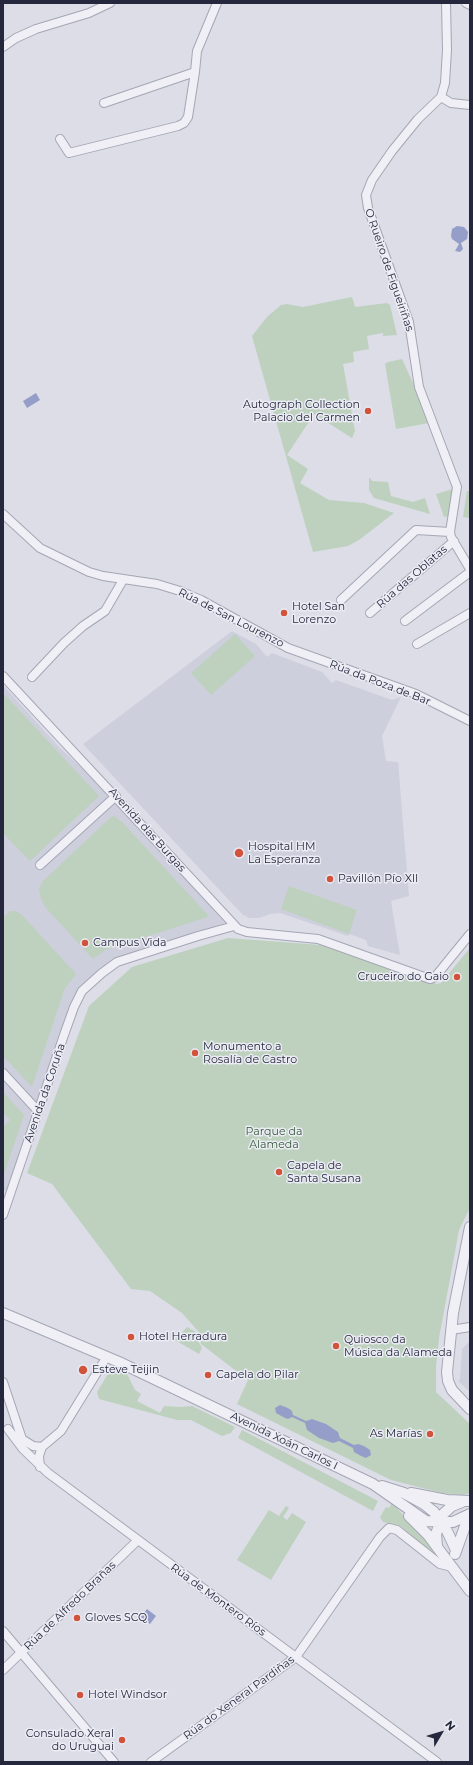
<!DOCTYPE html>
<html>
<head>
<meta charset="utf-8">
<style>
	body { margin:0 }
	#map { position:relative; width:473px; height:1765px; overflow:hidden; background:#dcdde7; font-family:Montserrat,sans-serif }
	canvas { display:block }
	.frame { position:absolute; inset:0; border:4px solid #25273d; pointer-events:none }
	.north { position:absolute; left:421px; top:1713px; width:40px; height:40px; -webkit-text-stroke:3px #ebecf4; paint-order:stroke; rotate:52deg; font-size:11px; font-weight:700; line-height:16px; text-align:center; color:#25273d }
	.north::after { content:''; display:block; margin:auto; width:14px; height:18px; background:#25273d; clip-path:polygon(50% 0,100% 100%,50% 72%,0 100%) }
</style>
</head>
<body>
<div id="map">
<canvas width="473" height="1765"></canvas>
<div class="frame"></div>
<div class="north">N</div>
</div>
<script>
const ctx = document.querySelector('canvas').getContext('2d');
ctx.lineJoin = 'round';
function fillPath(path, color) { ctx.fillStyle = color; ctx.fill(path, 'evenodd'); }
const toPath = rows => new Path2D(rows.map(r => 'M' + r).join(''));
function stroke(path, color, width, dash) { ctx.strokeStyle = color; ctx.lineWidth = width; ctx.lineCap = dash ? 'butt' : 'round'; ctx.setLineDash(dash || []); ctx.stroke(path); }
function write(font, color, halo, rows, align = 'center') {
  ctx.font = font + ' Montserrat,sans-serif'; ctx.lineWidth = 3; ctx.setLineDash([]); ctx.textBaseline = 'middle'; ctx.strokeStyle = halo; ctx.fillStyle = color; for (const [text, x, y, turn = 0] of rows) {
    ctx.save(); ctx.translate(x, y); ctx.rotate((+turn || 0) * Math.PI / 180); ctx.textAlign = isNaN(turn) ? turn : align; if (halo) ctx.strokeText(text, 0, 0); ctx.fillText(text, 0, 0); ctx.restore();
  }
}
const built = toPath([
	[232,631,256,644,267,657,272,653,322,672,332,683,336,680,392,700,401,697,382,736,386,761,398,762,409,896,391,901,400,955,368,946,366,940,349,934,348,936,280,913,270,914,259,918,249,918,242,914,83,744],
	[3,685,59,747,112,796,225,923,109,964,78,993,7,1192,3,1190],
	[470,1341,470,1392,458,1381,460,1379,462,1349]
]);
const green = toPath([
	[352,297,355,307,387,303,390,305,397,335,383,336,383,333,367,336,369,349,353,352,354,362,343,364,355,431,352,438,314,414,287,455,308,469,300,483,329,500,364,503,394,513,359,540,348,546,313,552,252,336,267,317,281,305,287,304,303,307],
	[402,359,424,407,429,423,396,429,385,364,388,362],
	[369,477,372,481,388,482,391,496,413,502,425,498,430,514,374,498,369,490],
	[453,489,449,516,444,517,436,494],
	[467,491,470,491,470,518,463,517],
	[235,634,255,656,211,695,191,673],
	[5,695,99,796,30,861,3,833,3,697],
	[114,816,122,822,207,914,208,917,105,950,93,959,46,908,41,899,39,889,42,882,111,817],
	[289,886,357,910,349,934,281,909],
	[10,911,16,911,22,915,76,974,65,988,32,1087,3,1056,3,918],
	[228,938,321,945,437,984,441,983,470,948,470,1208,459,1230,439,1338,436,1367,436,1392,470,1424,470,1493,463,1495,442,1493,391,1480,237,1404,248,1380,201,1344,198,1331,182,1313,150,1291,131,1289,52,1184,27,1173,89,1006,132,967],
	[3,1092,24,1115,3,1177,3,1127,10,1120,3,1112],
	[187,1327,196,1332,198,1341,202,1348,199,1354,175,1340],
	[114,1368,126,1372,135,1390,141,1394,137,1401,160,1413,164,1406,179,1407,192,1406,235,1427,231,1433,222,1436,191,1420,177,1420,99,1399,97,1392,111,1369],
	[242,1430,378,1501,373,1511,238,1438],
	[392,1503,426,1540,438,1558,436,1558,401,1526,383,1522,380,1517,386,1507,389,1508],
	[286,1506,289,1508,283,1517,287,1520,292,1513,306,1522,271,1580,237,1560,269,1510,279,1516]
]);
const water = toPath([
	[457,226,464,227,468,232,467,239,461,243,463,249,460,252,455,251,459,244,452,239,451,236,452,229],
	[36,393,40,400,27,408,23,401],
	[280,1405,288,1408,292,1411,293,1415,306,1421,312,1419,326,1424,338,1432,340,1438,354,1445,358,1444,364,1446,370,1450,371,1455,366,1458,361,1456,354,1452,353,1448,339,1441,333,1443,319,1438,307,1430,305,1423,292,1417,288,1419,285,1418,276,1413,275,1408],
	[147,1609,156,1616,150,1624,141,1617]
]);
const minor = toPath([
	[446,3,447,50,445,83,441,97,418,119,392,151,372,180,366,195,368,208,409,322,419,387,457,487,450,532,451,537,470,569],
	[466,3,470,5],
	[3,47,16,38,36,29,89,13,110,3],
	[441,97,451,103,470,105],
	[104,103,195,72,197,51,217,3],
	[60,139,69,153,178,126,184,123,188,117,195,72],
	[3,514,40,548,89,572,103,576,157,584,180,591,201,600,288,648,416,694,470,721],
	[341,600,416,530,450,532],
	[370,613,454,541],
	[405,621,470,572],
	[417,644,470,613],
	[3,676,238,929,247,932,318,939,430,979,435,977,470,934],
	[32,677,64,643,83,626,105,611,123,580],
	[40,865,116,796],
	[3,1073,38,1111],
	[3,1215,64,1035,74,1007,82,991,102,973,117,962,198,936,234,926],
	[451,1330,470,1327],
	[3,1382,22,1439,33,1446,42,1447],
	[8,1429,23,1449,48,1473,437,1762],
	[40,1467,39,1456,42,1447,61,1431,106,1358],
	[3,1631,114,1762],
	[3,1670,137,1541],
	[151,1762,296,1657,380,1537,389,1528,397,1530,440,1564,452,1567]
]);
const tertiary = toPath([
	[470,1227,453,1313,447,1372,448,1381,452,1390,470,1409],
	[3,1313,119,1362,373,1484,426,1521,453,1522,470,1514],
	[382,1486,404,1493,424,1504,434,1512,447,1531,456,1550],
	[411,1493,447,1500,470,1501],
	[409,1516,428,1535,470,1591],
	[437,1546,436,1534,443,1514,452,1506,462,1502],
	[455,1554,469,1515]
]);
const markers = [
	[368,411,4,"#d2533b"],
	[284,613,4,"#d2533b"],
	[239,853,5,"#d2533b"],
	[330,879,4,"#d2533b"],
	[85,943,4,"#d2533b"],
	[457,977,4,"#d2533b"],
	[195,1053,4,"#d2533b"],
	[279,1172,4,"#d2533b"],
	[131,1337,4,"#d2533b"],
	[336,1346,4,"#d2533b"],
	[83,1370,5,"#d2533b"],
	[208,1375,4,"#d2533b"],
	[430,1434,4,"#d2533b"],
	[77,1618,4,"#d2533b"],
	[80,1695,4,"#d2533b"],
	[122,1740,4,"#d2533b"]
];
const streetNames = [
	["O Rueiro de Figueiriñas",389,270,71],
	["Rúa das Oblatas",412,577,-41],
	["Rúa de San Lourenzo",231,618,27],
	["Rúa da Poza de Bar",380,683,21],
	["Avenida das Burgas",147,830,48],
	["Avenida da Coruña",45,1093,-71],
	["Avenida Xoán Carlos I",284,1441,26],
	["Rúa de Montero Ríos",218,1600,36],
	["Rúa de Alfredo Brañas",70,1606,-44],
	["Rúa do Xeneral Pardiñas",239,1698,-36]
];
const poiNames = [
	["Autograph Collection",360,405,"right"],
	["Palacio del Carmen",360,418,"right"],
	["Hotel San",292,607],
	["Lorenzo",292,620],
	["Hospital HM",248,847],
	["La Esperanza",248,860],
	["Pavillón Pío XII",338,879],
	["Campus Vida",93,943],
	["Cruceiro do Gaio",449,977,"right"],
	["Monumento a",203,1047],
	["Rosalía de Castro",203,1060],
	["Capela de",287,1166],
	["Santa Susana",287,1179],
	["Hotel Herradura",139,1337],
	["Quiosco da",344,1340],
	["Música da Alameda",344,1353],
	["Esteve Teijin",92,1370],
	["Capela do Pilar",216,1375],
	["As Marías",422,1434,"right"],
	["Gloves SCQ",85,1618],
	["Hotel Windsor",88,1695],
	["Consulado Xeral",114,1734,"right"],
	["do Uruguai",114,1747,"right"]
];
const parkNames = [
	["Parque da",274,1132],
	["Alameda",274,1145]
];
fillPath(built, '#cecfdc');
fillPath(green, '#bdd1be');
fillPath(water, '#959ec8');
stroke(minor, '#a5a6b4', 10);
stroke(tertiary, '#a5a6b4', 12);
stroke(minor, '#efeff5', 8);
stroke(tertiary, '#efeff5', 10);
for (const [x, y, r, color] of markers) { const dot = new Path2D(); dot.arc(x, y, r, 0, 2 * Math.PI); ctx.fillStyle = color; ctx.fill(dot); stroke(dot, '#ebecf4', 1.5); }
write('11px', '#25273d', '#ebecf4', streetNames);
write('11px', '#25273d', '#ebecf4', poiNames, 'left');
write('11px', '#325937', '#ebecf4', parkNames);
</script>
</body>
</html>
